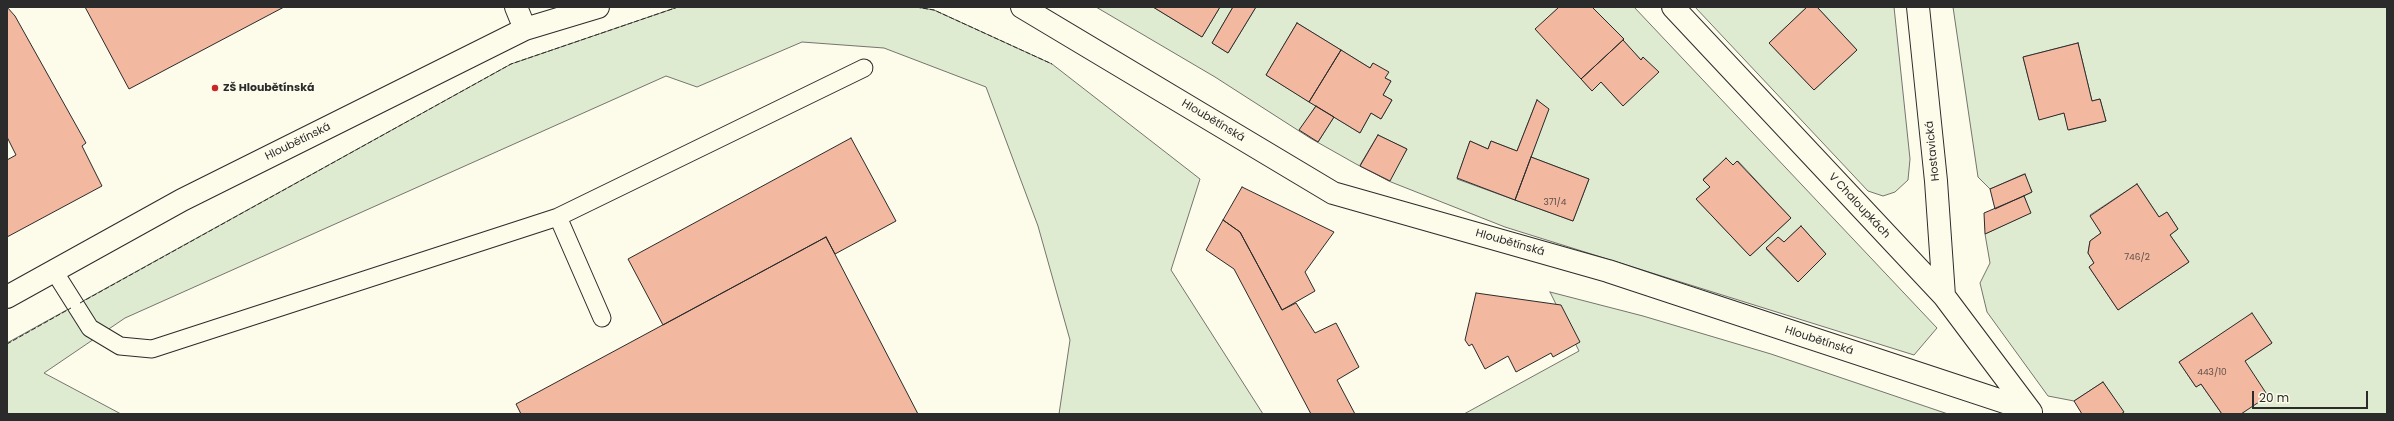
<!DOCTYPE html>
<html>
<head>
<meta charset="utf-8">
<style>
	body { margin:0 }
	#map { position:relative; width:2394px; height:421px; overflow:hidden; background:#fdfbea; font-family:Poppins,sans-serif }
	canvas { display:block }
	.frame { position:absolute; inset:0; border:8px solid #2b2b2b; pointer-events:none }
	.scale { position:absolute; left:2252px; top:391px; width:116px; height:18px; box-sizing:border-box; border:2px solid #2b2b2b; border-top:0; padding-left:5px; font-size:12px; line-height:14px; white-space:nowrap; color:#2b2b2b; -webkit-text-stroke:3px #fdfbea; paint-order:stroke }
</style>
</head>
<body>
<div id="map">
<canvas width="2394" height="421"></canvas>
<div class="frame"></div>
<div class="scale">20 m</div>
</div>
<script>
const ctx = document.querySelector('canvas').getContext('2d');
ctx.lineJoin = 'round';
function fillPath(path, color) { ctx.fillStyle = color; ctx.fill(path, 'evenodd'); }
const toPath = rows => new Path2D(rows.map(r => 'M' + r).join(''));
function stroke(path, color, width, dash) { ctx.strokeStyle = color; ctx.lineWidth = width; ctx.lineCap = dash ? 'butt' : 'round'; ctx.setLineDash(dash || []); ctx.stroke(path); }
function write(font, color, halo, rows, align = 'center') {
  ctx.font = font + ' Poppins,sans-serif'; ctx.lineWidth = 3; ctx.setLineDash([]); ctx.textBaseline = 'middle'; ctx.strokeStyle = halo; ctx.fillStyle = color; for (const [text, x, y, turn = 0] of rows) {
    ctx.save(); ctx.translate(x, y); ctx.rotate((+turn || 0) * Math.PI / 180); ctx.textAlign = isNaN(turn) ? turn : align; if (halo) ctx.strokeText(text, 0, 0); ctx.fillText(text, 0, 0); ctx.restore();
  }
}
const green = toPath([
	[678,7,916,7,934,10,1052,64,1200,179,1171,270,1263,414,1059,414,1070,340,1038,226,986,87,884,48,802,42,697,87,666,76,125,318,44,373,121,414,7,414,7,343,511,64,678,7],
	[1096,7,1153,7,1202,37,1220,7,1233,7,1212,43,1228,53,1256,7,1556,7,1558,8,1536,29,1592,91,1601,82,1623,106,1658,72,1643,57,1641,60,1592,7,1634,7,1937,328,1914,355,1505,227,1391,182,1356,164,1310,138,1215,77,1096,7],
	[1297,23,1370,68,1373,63,1385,78,1391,81,1383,95,1392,100,1381,119,1371,113,1360,133,1334,117,1318,142,1300,130,1316,106,1266,75,1297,23],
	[1537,100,1548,109,1531,157,1589,179,1573,221,1457,179,1470,141,1488,149,1491,141,1517,151,1537,100],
	[1378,135,1407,149,1389,181,1360,165,1378,135],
	[1726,159,1733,165,1738,161,1791,218,1750,256,1696,199,1710,187,1703,179,1726,159],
	[1801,226,1826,254,1798,282,1766,249,1778,237,1784,242,1801,226],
	[1695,7,1807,7,1769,43,1814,90,1857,50,1817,7,1894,7,1910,159,1908,180,1895,192,1883,196,1868,191,1695,7],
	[1953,7,2387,7,2387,414,2241,414,2245,361,2272,343,2252,314,2179,362,2196,387,2201,384,2222,414,2121,414,2123,412,2103,382,2074,401,2048,396,1987,312,1980,283,1990,263,1985,234,2030,213,2024,196,2032,192,2024,174,1990,189,1978,177,1953,7],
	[2078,43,2092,101,2100,99,2106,121,2069,130,2064,113,2039,119,2023,57,2078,43],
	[2137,184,2159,217,2167,212,2178,229,2170,235,2189,262,2118,310,2089,267,2094,263,2088,253,2090,241,2101,233,2090,215,2137,184],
	[1550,292,1643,316,1771,354,1948,414,1464,414,1579,351,1550,292]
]);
const building = toPath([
	[7,7,15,16,86,143,82,146,102,186,7,237,7,160,16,155,7,137,7,7],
	[85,7,284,7,129,89,85,7],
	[1153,7,1220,7,1202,37,1153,7],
	[1233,7,1256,7,1228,53,1212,43,1233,7],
	[1556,7,1592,7,1624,39,1581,79,1535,29,1558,8,1556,7],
	[1807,7,1817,7,1857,50,1814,90,1769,43,1807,7],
	[1297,23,1341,50,1309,102,1266,75,1297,23],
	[1623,40,1641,60,1643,57,1659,72,1623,106,1601,82,1592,91,1581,79,1623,40],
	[2078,43,2092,101,2100,99,2106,121,2068,130,2064,113,2039,120,2023,57,2078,43],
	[1341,50,1370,68,1373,63,1389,72,1385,78,1391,81,1383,95,1392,100,1381,119,1371,113,1360,133,1309,102,1341,50],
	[1537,100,1549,109,1515,200,1457,178,1470,141,1488,149,1491,141,1517,151,1537,100],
	[1316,106,1334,117,1318,142,1299,130,1316,106],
	[1378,135,1407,149,1390,181,1360,166,1378,135],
	[851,138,896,221,835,254,826,237,663,325,628,259,851,138],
	[1531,157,1589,179,1573,221,1515,200,1531,157],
	[1726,158,1733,165,1737,161,1791,218,1750,256,1696,199,1710,187,1703,180,1726,158],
	[2025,174,2032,192,1995,209,1990,189,2025,174],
	[2137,184,2159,217,2167,212,2178,229,2170,235,2189,262,2118,310,2089,267,2094,263,2088,253,2090,241,2101,233,2090,216,2137,184],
	[1242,187,1334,232,1305,272,1315,291,1282,310,1240,232,1223,220,1242,187],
	[2024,196,2031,213,1985,234,1984,213,2024,196],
	[1223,220,1240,232,1282,310,1296,303,1315,333,1336,323,1359,367,1337,380,1355,414,1311,414,1234,269,1206,250,1223,220],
	[1801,226,1826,254,1798,282,1766,248,1778,237,1784,242,1801,226],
	[826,237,918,414,521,414,516,404,826,237],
	[1476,293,1561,305,1580,342,1553,357,1551,353,1516,372,1508,356,1485,369,1472,344,1469,346,1465,340,1476,293],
	[2252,313,2272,343,2245,361,2268,396,2241,414,2222,414,2201,384,2196,387,2179,362,2252,313],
	[2103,382,2124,412,2121,414,2082,414,2074,401,2103,382]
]);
const service = toPath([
	[558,217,602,318],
	[54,271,90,328,120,346,152,349,558,217,864,68]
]);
const minor = toPath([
	[516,7,525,29],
	[1022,7,1333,193,1608,271,2029,410],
	[1673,7,1944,296,2031,412],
	[1918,7,1936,181,1944,296],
	[7,297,182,200,525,29,598,7]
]);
const fence = toPath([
	[916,7,934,10,1052,64],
	[80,303,511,64,678,7],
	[7,344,71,308]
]);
const markers = [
	[215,88,4,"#c62828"]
];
const numberNames = [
	["371/4",1555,203],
	["746/2",2137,258],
	["443/10",2212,373]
];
const poiNames = [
	["ZŠ Hloubětínská",223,88]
];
const streetNames = [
	["Hloubětínská",1213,121,31],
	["Hloubětínská",298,142,-26],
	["Hostavická",1933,151,-96],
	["V Chaloupkách",1859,206,47],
	["Hloubětínská",1510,243,16],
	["Hloubětínská",1819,341,18]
];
fillPath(green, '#deebd1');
stroke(green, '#74746e', 1);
fillPath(building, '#f2b8a0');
stroke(building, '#2b2b2b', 1);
stroke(service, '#2b2b2b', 19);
stroke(minor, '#2b2b2b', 24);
stroke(service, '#fdfbea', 17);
stroke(minor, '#fdfbea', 22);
stroke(fence, '#2b2b2b', 1, [5, 2]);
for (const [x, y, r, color] of markers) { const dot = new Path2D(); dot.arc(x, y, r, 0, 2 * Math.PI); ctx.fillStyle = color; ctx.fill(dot); stroke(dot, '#fdfbea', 1.5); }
write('9px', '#5d4e48', null, numberNames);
write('bold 11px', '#2b2b2b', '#fdfbea', poiNames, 'left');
write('11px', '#2b2b2b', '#fdfbea', streetNames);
</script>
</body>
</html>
